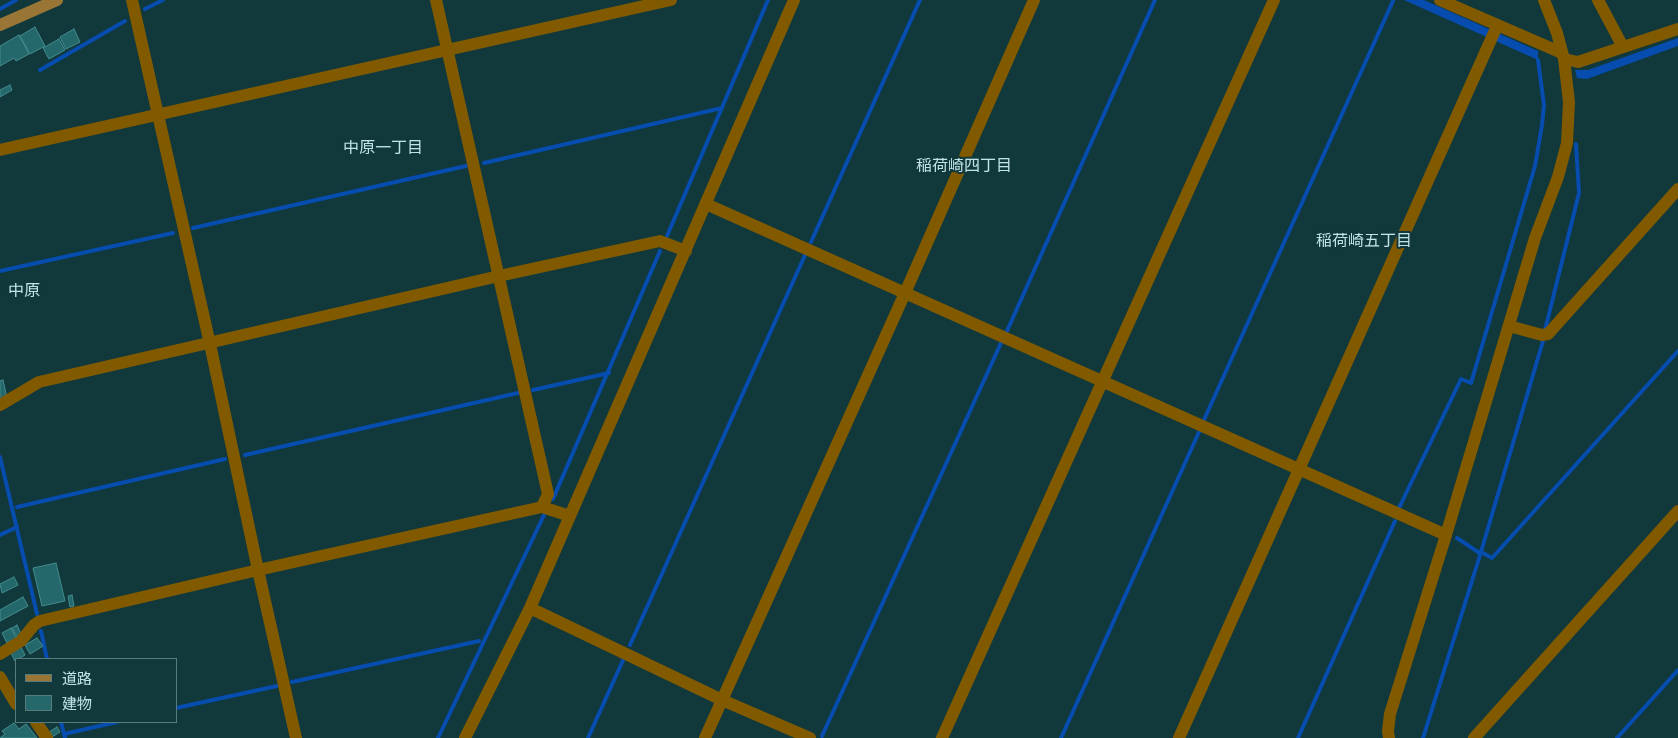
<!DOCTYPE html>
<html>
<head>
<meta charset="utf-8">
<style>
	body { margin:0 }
	#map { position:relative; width:1678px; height:738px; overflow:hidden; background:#11383a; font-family:Barlow,"Noto Sans JP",sans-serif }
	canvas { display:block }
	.legend { position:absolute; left:15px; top:658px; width:162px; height:65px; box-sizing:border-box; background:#11383a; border:1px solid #577c7e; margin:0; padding:6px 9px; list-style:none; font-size:15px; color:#c1e3e5 }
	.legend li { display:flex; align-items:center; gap:10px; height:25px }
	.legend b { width:25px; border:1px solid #577c7e }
</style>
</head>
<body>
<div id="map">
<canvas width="1678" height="738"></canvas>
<ul class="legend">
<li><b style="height:6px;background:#9a7636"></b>道路</li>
<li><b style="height:14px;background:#24686b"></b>建物</li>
</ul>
</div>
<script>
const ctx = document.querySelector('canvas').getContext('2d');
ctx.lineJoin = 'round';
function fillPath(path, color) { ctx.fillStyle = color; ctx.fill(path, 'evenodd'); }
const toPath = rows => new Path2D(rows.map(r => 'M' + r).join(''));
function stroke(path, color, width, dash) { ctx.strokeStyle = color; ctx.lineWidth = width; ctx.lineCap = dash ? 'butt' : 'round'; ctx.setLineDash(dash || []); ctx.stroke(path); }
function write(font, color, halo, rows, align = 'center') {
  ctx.font = font + ' Barlow,"Noto Sans JP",sans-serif'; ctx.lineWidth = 4; ctx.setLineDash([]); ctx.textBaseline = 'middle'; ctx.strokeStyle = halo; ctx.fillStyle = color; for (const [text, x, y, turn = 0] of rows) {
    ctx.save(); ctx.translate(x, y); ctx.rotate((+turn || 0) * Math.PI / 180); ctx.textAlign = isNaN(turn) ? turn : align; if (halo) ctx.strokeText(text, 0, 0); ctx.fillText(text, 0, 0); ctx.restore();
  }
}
const water = toPath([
	[1404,0,1424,0,1538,51,1538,60],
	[1678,38,1678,46,1587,79,1577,78,1575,70,1588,70]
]);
const stream = toPath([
	[0,9,16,0],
	[145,9,163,0],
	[40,70,125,21],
	[484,163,722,108],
	[193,228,466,166],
	[667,236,768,0],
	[811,242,920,0],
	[0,271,173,233],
	[1545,330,1579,193,1576,144],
	[1007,331,1155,0],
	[533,390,609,373],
	[1203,422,1393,1],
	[245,455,518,393],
	[0,457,37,614],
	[553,499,660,251],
	[17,507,225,459],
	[1399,508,1461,379,1471,383,1535,166,1542,125,1544,105,1538,60],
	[0,535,17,527],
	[1457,538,1481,554],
	[1481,552,1492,558,1678,351],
	[41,631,47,659],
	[630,645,805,255],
	[292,682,479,641],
	[176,708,277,686],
	[61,722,65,738],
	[64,734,117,722],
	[822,736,1001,343],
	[438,738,544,515],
	[588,738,624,658],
	[1061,738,1199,432],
	[1298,738,1395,521],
	[1423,738,1481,552,1543,341],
	[1617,738,1678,670]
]);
const building = toPath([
	[35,27,45,46,30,54,20,36,35,27],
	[74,29,80,42,66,49,60,37,74,29],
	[19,35,29,54,16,61,14,58,0,66,0,46,19,35],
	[59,39,65,50,49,59,43,48,59,39],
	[10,85,12,90,0,97,0,90,10,85],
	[3,380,7,398,0,400,0,381,3,380],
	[56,563,65,601,42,606,33,568,56,563],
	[14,577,18,585,2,593,0,584,14,577],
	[72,595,74,606,70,607,68,596,72,595],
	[23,597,28,606,0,621,0,610,23,597],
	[17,625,21,634,17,637,12,628,17,625],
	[11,628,16,638,7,643,2,633,11,628],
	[37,638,43,646,30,654,25,645,37,638],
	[21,647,25,655,15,661,11,653,21,647],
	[14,723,19,729,26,724,37,738,0,738,5,734,2,731,14,723],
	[57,727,60,732,52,737,49,732,57,727]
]);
const minor = toPath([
	[132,0,210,344,258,570,296,738],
	[436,0,548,494,542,507],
	[1440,0,1562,53],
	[1598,0,1623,47],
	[1564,59,1578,62,1678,29],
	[0,150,671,0],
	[706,204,1446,535],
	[1509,326,1542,335,1548,334,1678,189],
	[0,405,39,382,499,276,660,241,686,251],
	[530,608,722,700,810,738],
	[0,654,21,641,34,625,40,621,258,570,542,507,570,516],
	[0,677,16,704],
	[36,722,47,738],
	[465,738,530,608,794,0],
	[705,738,905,293,1034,0],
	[942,738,1274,0],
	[1179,738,1497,26],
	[1474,738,1678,511]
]);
const tertiary = toPath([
	[1389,738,1388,731,1390,714,1446,535,1535,238,1558,177,1567,143,1569,102,1564,59,1557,33,1544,0]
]);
const secondary = toPath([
	[0,25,57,0]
]);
const neighbourhoodNames = [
	["中原一丁目",383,148],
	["稲荷崎四丁目",964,166],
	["稲荷崎五丁目",1364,241],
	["中原",24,291]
];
fillPath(water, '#064daf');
stroke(stream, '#064daf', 4);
fillPath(building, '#24686b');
stroke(building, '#448c8f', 1);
stroke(minor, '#815a00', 12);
stroke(tertiary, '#815a00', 12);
stroke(secondary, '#9a7636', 12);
write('16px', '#c1e3e5', '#11383a', neighbourhoodNames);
</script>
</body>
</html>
